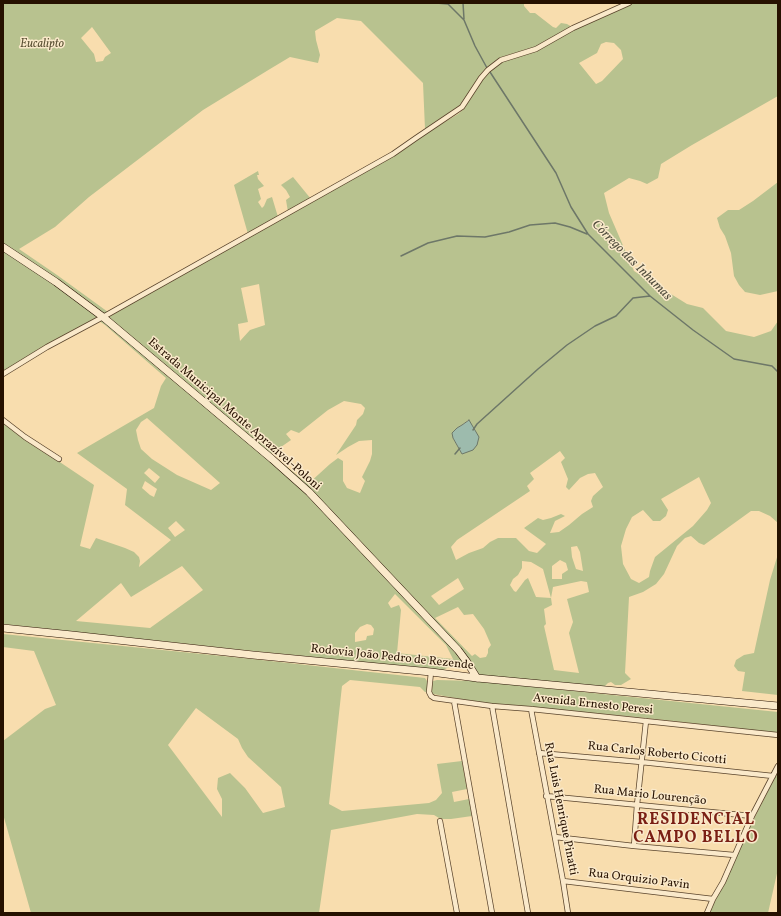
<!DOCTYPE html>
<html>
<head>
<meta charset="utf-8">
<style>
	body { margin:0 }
	#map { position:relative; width:781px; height:916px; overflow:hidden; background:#f8ddae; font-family:Vollkorn,serif }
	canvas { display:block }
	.frame { position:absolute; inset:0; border:4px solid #261100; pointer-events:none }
</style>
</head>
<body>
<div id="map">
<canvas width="781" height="916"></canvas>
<div class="frame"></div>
</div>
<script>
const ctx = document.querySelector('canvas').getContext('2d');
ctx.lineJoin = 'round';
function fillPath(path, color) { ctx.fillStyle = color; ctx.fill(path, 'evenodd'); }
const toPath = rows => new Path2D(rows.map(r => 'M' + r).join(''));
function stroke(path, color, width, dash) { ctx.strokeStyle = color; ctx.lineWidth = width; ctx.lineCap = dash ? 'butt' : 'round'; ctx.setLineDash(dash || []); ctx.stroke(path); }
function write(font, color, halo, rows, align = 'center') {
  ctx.font = font + ' Vollkorn,serif'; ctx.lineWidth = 3; ctx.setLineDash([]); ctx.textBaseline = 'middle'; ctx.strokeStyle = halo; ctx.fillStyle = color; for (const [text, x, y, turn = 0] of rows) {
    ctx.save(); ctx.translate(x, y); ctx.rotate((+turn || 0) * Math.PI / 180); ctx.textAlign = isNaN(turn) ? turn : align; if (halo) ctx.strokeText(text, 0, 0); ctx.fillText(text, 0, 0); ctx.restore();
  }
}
const green = toPath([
	[3,3,524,3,524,6,530,13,535,13,553,27,556,28,561,23,567,24,572,27,536,47,508,55,500,58,487,68,482,73,460,107,425,129,423,83,361,21,337,18,315,31,316,40,320,55,318,63,290,57,270,69,203,110,89,197,55,227,19,249,57,275,108,312,104,316,3,245],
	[92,27,111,53,105,57,103,61,96,62,94,54,81,38],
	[633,3,778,3,778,96,692,145,661,164,658,178,647,184,640,181,629,178,604,193,609,213,634,271,687,304,703,308,726,331,754,337,771,331,778,321,778,523,770,516,759,511,751,511,704,545,699,543,691,536,685,538,677,546,664,574,656,584,643,592,629,597,625,673,631,679,621,685,615,685,611,682,608,683,604,687,480,676,309,491,108,318,111,315,303,207,458,114,464,109,483,79,495,66,502,62],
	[606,42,614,43,621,50,623,59,602,81,596,84,579,63,597,53,601,44],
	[259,284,265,325,250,330,240,341,238,324,248,322,241,288],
	[344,401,361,404,365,408,363,414,357,420,356,425,336,455,348,447,359,441,372,440,372,454,370,461,362,477,365,481,360,493,347,488,343,481,343,461,338,458,330,464,308,484,271,454,291,440,286,434,291,430,299,433,328,410],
	[468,420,462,454,453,438,457,428,462,425],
	[560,451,565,458,561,462,568,479,566,487,569,490,580,478,588,474,595,473,603,487,593,496,591,501,593,507,582,514,569,525,559,532,550,533,555,521,565,516,561,514,551,518,543,520,538,518,524,528,546,544,537,553,529,551,516,538,498,538,490,542,483,548,469,553,456,560,451,547,457,540,530,491,527,486,534,479,530,473],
	[699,477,711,503,707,510,693,526,655,557,650,571,649,577,639,583,631,579,623,564,621,546,626,529,632,517,643,510,653,521,660,521,666,516,668,510,661,499],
	[577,546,580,552,583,571,576,569,572,557,571,547],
	[560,560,566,563,568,570,562,574,562,579,552,579,552,566],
	[522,561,531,562,543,569,551,598,536,597,528,578,525,580,516,592,514,591,510,585,513,579,518,575,522,568],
	[458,578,464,589,439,605,431,596],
	[581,581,587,582,589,592,567,599,573,622,569,633,579,673,554,670,544,626,546,624,544,609,552,605,551,598,553,587],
	[458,607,464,615,473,614,484,629,491,645,488,649,488,653,486,657,480,658,475,654,472,656,435,618],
	[258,171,259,175,257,175,258,179,264,186,258,189,261,199,258,202,262,208,264,206,267,199,272,197,278,217,248,234,234,185],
	[293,177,311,199,288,212,286,200,290,197,286,190,281,185],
	[778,182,778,291,760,295,745,292,739,285,734,276,731,253,725,236,720,228,717,218,728,210,739,210,753,201],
	[3,250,54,284,96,315,96,319,45,346,3,372],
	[102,320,308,493,466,663,461,665,455,664,443,670,253,651,3,624,3,422,24,438,94,485,80,546,90,549,96,538,125,548,134,552,139,557,140,561,139,567,171,540,125,505,127,489,77,453,154,408,161,386,166,378,105,325,99,321],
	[147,418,220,483,211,490,177,475,152,459,141,449,138,440,136,430,141,422],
	[149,468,160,477,155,483,144,473],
	[145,481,157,489,154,497,150,495,142,488],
	[176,521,185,530,175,537,168,528],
	[182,566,203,590,150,628,76,621,121,583,131,597],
	[395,594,446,645,453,659,397,653,401,610,399,605,391,608,388,603],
	[367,624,371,625,374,629,373,635,367,636,366,640,355,642,355,633,360,627],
	[778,554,778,695,742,691,745,672,738,671,734,666,736,660,744,655,754,653,770,580],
	[3,634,252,659,425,678,427,681,427,692,425,692,420,687,350,680,342,686,329,804,342,811,429,803,436,800,442,793,437,764,462,761,467,789,452,792,454,802,469,799,472,816,451,819,442,819,441,818,439,818,434,815,417,814,331,830,319,913,31,913,3,814,3,741,45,709,56,705,34,651,3,647],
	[196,708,238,739,242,748,248,757,281,787,285,807,263,813,245,788,230,773,218,778,217,789,222,799,222,817,168,745],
	[437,680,476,681,778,712,778,733,646,718,493,704,455,698,433,694,431,691,433,681],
	[778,771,778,869,768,913,709,913,724,883,736,855]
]);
const water = toPath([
	[469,420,479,437,477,445,473,450,462,454,453,438,452,433,457,428,462,425,469,420]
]);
const stream = toPath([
	[436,3,448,4,464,20,475,46,487,68],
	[463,3,464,19],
	[490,72,556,173,571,207,588,234,650,296,693,330,734,359,772,366,778,372],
	[401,256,428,243,457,236,485,237,509,232,530,225,555,223,570,227,587,234],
	[473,430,477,424,538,369,567,345,595,326,616,316,633,298,650,296],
	[455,454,460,448]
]);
const street = toPath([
	[3,374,47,347,103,317,393,154,416,138,462,107,481,78,488,70,501,60,536,49,573,28,629,3],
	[3,420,25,437,59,459],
	[431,672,429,692,431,696,434,698,492,706,531,709,778,735],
	[454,701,492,913],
	[492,706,528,913],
	[531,709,563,881,568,913],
	[539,753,641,762,773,776],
	[546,796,752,816],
	[440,821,457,913],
	[555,837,634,846,734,855],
	[634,846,637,805,646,721],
	[563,881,713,899],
	[707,913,713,899,723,882,752,816,778,766]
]);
const secondary = toPath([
	[3,247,56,282,103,317,272,459,309,492,458,650,467,662,477,678],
	[3,628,72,635,253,655,431,672,477,678,778,706]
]);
const parkNames = [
	["Eucalipto",42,45]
];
const streetNames = [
	["Estrada Municipal Monte Aprazível-Poloni",234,415,41],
	["Rodovia João Pedro de Rezende",392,658,6],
	["Avenida Ernesto Peresi",593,705,6],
	["Rua Carlos Roberto Cicotti",657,754,6],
	["Rua Mario Lourenção",650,796,6],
	["Rua Luis Henrique Pinatti",560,809,79],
	["Rua Orquizio Pavin",639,880,7]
];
const waterNames = [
	["Córrego das Inhumas",631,261,45]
];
const districtNames = [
	["RESIDENCIAL",696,821],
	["CAMPO BELLO",696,839]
];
fillPath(green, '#b8c28f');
fillPath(water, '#9dbbad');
stroke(water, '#6d7768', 1);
stroke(stream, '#6d7768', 1.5);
stroke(street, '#5a442c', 6);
stroke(secondary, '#261100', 8);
stroke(street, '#fae9ca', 4.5);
stroke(secondary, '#fae9ca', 7);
write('italic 12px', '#594f32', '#fae9ca', parkNames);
write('12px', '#261100', '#fae9ca', streetNames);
write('italic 13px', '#504c3d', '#fae9ca', waterNames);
ctx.letterSpacing = '1px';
write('bold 16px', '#7a1f14', '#fae9ca', districtNames);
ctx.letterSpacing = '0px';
</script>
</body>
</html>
